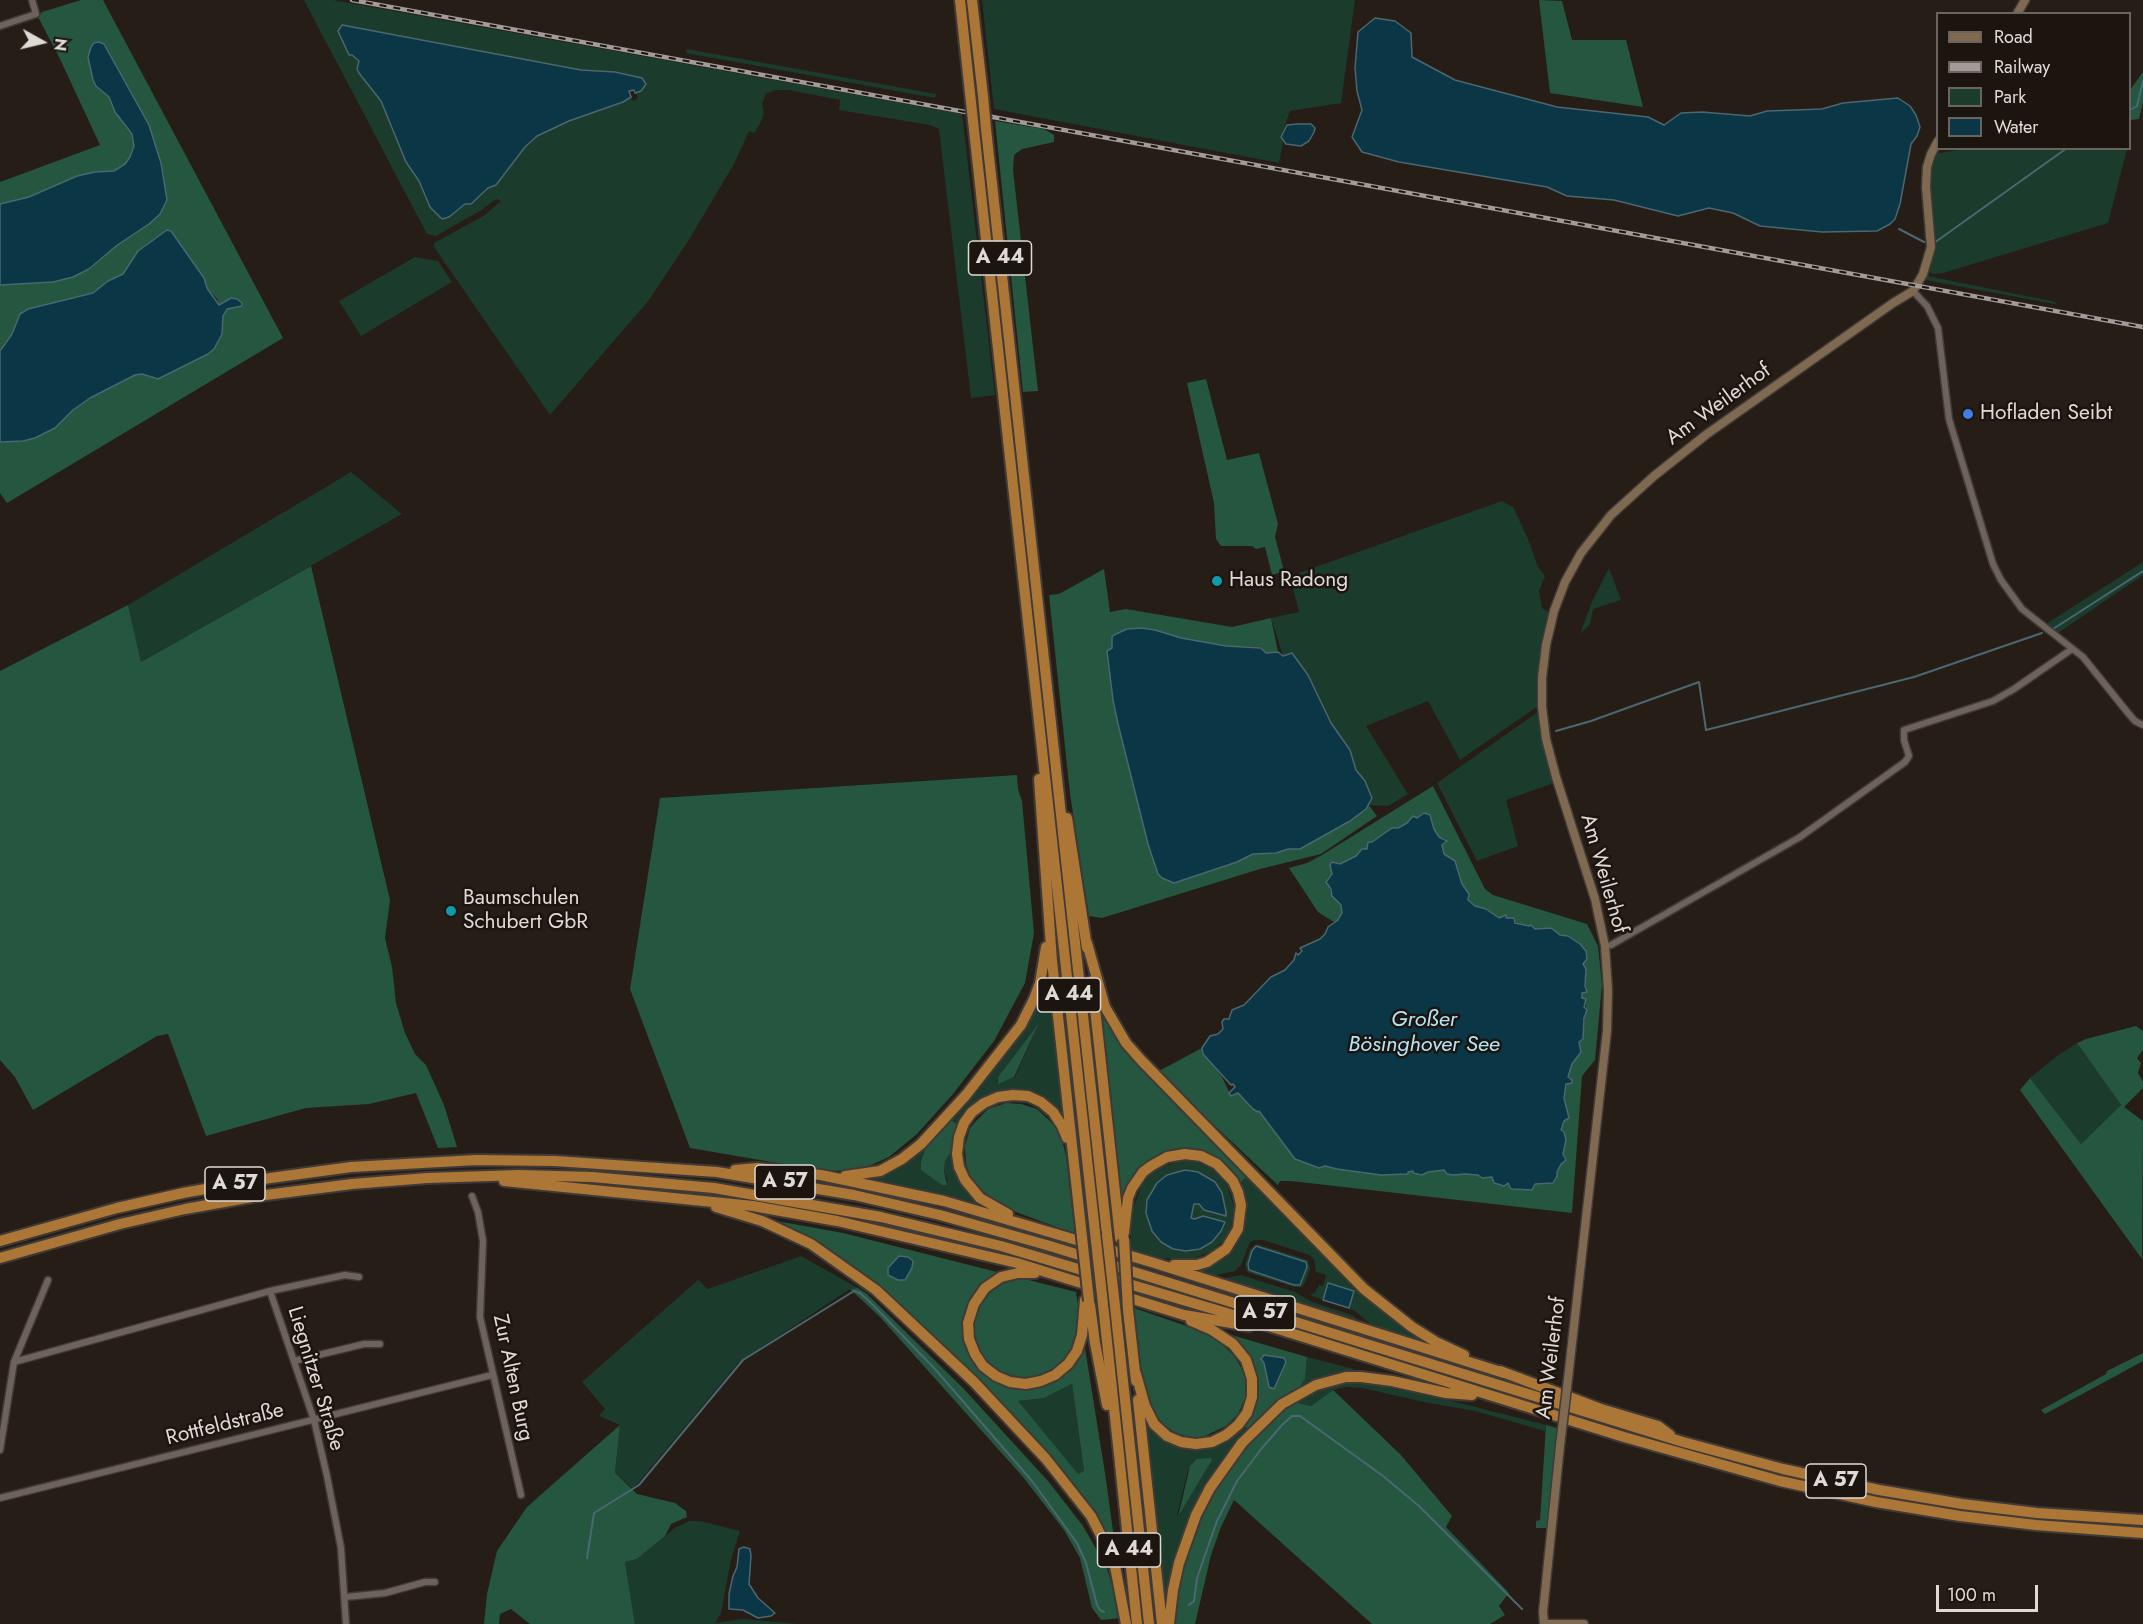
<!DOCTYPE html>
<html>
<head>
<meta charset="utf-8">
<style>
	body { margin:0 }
	#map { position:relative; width:2143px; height:1624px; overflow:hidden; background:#261d17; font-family:Jost,sans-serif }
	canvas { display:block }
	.legend { position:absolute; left:1936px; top:12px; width:195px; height:138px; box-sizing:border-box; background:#1c140e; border:2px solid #6a635e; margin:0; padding:8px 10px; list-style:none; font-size:18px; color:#e0dad6 }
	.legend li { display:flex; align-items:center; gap:12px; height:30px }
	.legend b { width:30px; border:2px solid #6a635e }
	.north { position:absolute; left:12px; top:12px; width:60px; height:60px; -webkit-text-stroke:4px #1c140e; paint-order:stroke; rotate:98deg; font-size:16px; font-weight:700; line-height:24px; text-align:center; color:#e0dad6 }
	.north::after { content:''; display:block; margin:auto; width:21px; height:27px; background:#e0dad6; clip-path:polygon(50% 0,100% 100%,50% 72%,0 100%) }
	.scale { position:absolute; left:1936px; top:1585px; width:102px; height:27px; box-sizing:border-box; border:3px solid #e0dad6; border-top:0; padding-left:8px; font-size:18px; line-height:21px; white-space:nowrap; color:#e0dad6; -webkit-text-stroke:4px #1c140e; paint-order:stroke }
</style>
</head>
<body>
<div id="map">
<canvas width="2143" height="1624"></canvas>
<ul class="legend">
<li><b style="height:8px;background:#806951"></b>Road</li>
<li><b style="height:8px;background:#a29b97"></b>Railway</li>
<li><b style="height:16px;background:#1b3b2c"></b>Park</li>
<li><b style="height:16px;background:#0b3645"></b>Water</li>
</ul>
<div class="north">N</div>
<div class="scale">100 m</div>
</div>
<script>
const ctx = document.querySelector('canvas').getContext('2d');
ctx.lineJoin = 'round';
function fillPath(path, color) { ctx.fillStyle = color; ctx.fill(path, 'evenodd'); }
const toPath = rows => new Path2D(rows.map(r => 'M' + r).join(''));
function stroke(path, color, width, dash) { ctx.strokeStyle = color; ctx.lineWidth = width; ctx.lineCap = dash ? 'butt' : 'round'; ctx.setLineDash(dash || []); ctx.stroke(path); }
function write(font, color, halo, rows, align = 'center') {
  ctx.font = font + ' Jost,sans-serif'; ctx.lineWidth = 5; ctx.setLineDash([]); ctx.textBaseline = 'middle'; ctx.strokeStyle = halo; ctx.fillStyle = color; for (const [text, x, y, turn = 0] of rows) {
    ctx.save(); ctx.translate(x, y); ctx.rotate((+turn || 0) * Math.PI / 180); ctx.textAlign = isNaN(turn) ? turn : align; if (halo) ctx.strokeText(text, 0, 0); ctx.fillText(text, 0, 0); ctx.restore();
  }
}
const green = toPath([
	[304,0,333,0,962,114,995,395,971,398,939,129,930,125,839,110,840,100,789,90,775,90,766,94,762,104,764,113,760,124,754,133,749,131,734,164,690,238,649,300,550,415,434,247,434,243,485,215,501,201,496,199,483,209,436,236,427,234],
	[341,25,581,70,592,70,641,91,636,93,638,98,633,101,631,97,623,102,550,128,537,136,525,147,496,185,488,188,477,199,465,204,449,217,442,219,430,207,419,181,406,162,381,101,357,69,359,61,352,55,349,55,338,31],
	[982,0,1355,0,1341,103,1290,111,1281,137,1283,142,1279,163,994,109],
	[687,49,936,94,935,98,686,53],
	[1971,148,2127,149,2108,223,1943,273,1934,274,1929,272,1934,248,1929,187,1929,167,1933,154],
	[415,257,438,261,452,282,361,336,339,301],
	[1927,276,2056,302,2055,304,1925,280],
	[351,472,402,514,141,662,128,605],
	[1502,501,1513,507,1528,539,1538,567,1545,576,1539,591,1542,608,1550,613,1542,645,1538,677,1538,706,1460,760,1428,701,1366,726,1408,794,1388,806,1369,805,1365,781,1356,770,1350,750,1331,723,1308,675,1292,653,1283,656,1271,618,1299,612,1290,576],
	[2143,562,2143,575,2058,633,2046,624],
	[1609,568,1621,600,1593,609,1590,624,1580,634,1592,602],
	[1538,712,1543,740,1554,783,1506,800,1518,846,1477,861,1437,783],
	[1046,974,1048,974,1064,1115,1061,1115,1055,1109,1001,1093,959,1126,948,1121,975,1091],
	[1039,1023,1015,1077,997,1082,998,1077],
	[2077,1043,2121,1105,2081,1144,2030,1078,2057,1056],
	[927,1143,921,1162,921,1170,948,1182,944,1171,945,1162,953,1148,953,1157,987,1207,873,1180,901,1166],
	[1183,1161,1197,1162,1210,1168,1217,1172,1227,1185,1234,1207,1234,1216,1229,1233,1224,1240,1212,1251,1190,1260,1161,1258,1130,1250,1132,1213,1141,1186,1152,1172,1161,1167],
	[1248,1175,1429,1343,1373,1326,1355,1311,1312,1296,1310,1293,1314,1294,1319,1285,1323,1286,1326,1275,1316,1272,1314,1259,1309,1255,1263,1240,1255,1240,1250,1242,1241,1265,1235,1271,1212,1276,1196,1270,1233,1246,1239,1184],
	[1257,1244,1308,1260,1310,1269,1305,1283,1302,1287,1294,1287,1247,1272,1245,1264,1250,1249],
	[801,1256,858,1288,850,1289,738,1363,633,1489,615,1473,620,1425,599,1416,605,1409,582,1382,698,1280,708,1289],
	[1241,1275,1295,1292,1312,1302,1352,1315,1359,1321,1221,1279],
	[1307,1357,1354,1369,1353,1373,1321,1379,1299,1388,1305,1379],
	[1345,1382,1366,1382,1417,1392,1546,1425,1545,1431,1475,1411,1429,1403,1362,1388,1346,1387,1333,1390,1311,1406,1294,1402,1325,1387],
	[1072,1384,1084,1472,1078,1475,1017,1401,1044,1398],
	[1144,1421,1190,1448,1243,1425,1250,1430,1214,1476,1167,1606,1165,1606],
	[1212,1459,1179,1516,1177,1515,1188,1470],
	[689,1521,700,1521,740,1531,731,1560,721,1613,715,1623,743,1619,798,1624,635,1624,625,1562,637,1559,675,1528]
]);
const forest = toPath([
	[81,0,103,0,283,338,7,503,0,493,0,442,23,441,45,433,55,428,73,410,90,398,135,375,142,374,153,378,214,349,222,334,223,316,227,309,234,307,219,305,217,299,207,288,204,278,171,231,167,230,138,251,123,274,108,281,93,293,23,311,12,334,0,350,0,285,17,284,89,270,116,246,160,214,167,200,112,59,104,44,96,86,109,97,115,112,132,134,134,146,130,157,126,164,114,171,95,172,77,176,29,197,0,204,0,182,100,145,60,59,38,17,42,12],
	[1539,0,1562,1,1572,40,1626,40,1643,107,1550,93],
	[2143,72,2143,102,2139,119,2130,120,2130,90],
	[995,121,1044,129,1054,135,1054,142,1022,149,1014,155,1013,170,1038,391,1023,392],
	[1206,379,1227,460,1259,453,1278,524,1275,537,1283,567,1282,572,1272,575,1265,547,1256,549,1252,546,1221,546,1216,539,1214,503,1187,383],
	[311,566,390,900,385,938,392,967,396,1003,405,1033,415,1054,426,1065,444,1105,457,1147,438,1148,416,1093,369,1104,306,1108,206,1136,168,1034,157,1036,33,1110,15,1077,0,1060,0,671,128,605,141,662],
	[1104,569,1110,612,1126,609,1232,627,1271,618,1278,652,1266,653,1261,647,1226,646,1181,638,1155,630,1142,628,1127,629,1112,648,1107,651,1113,700,1118,724,1148,844,1158,874,1174,883,1237,862,1253,854,1276,853,1288,849,1300,849,1350,821,1368,804,1377,816,1321,854,1260,869,1102,918,1089,916,1070,794,1049,595,1059,594],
	[1017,775,1018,789,1022,801,1034,933,1025,983,994,1041,953,1094,917,1134,889,1157,860,1170,824,1171,690,1148,630,989,660,798],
	[1433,786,1485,889,1493,895,1587,924,1598,946,1602,985,1595,1060,1582,1076,1572,1213,1291,1181,1280,1181,1278,1185,1157,1072,1202,1048,1204,1054,1222,1077,1231,1096,1238,1093,1253,1109,1259,1111,1282,1139,1325,1166,1337,1169,1381,1175,1413,1171,1422,1175,1428,1172,1444,1170,1453,1175,1465,1174,1478,1175,1482,1178,1492,1177,1495,1183,1503,1186,1508,1183,1535,1184,1556,1172,1561,1164,1565,1161,1563,1154,1566,1139,1561,1131,1564,1121,1569,1118,1564,1098,1566,1084,1572,1064,1576,1057,1579,1042,1583,1039,1586,1003,1585,999,1582,999,1582,992,1587,992,1583,964,1586,951,1580,944,1568,936,1560,935,1551,928,1535,929,1505,918,1499,918,1486,909,1475,906,1468,900,1469,894,1462,884,1458,869,1444,854,1442,845,1447,841,1446,839,1439,837,1434,829,1432,821,1421,816,1417,818,1413,816,1407,823,1383,834,1367,849,1362,849,1356,856,1340,864,1337,863,1330,865,1332,874,1327,879,1332,896,1341,905,1342,913,1338,920,1334,922,1318,912,1289,868,1307,863,1322,855],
	[1101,1008,1248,1175,1239,1184,1220,1162,1162,1154,1122,1204],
	[1039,1023,1014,1077,998,1084,998,1077],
	[2136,1026,2143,1031,2143,1050,2137,1058,2141,1063,2138,1073,2143,1082,2143,1088,2124,1107,2143,1121,2142,1259,2020,1090,2030,1078,2081,1144,2121,1105,2077,1043,2086,1039],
	[1006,1103,1021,1104,1037,1109,1055,1126,1062,1140,1066,1156,1075,1234,1016,1212,988,1196,974,1183,970,1176,966,1164,965,1146,970,1128,976,1121,988,1109],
	[948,1121,952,1121,959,1126,953,1148,945,1162,944,1171,947,1185,942,1185,921,1170,921,1162,927,1143],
	[760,1218,843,1233,1076,1292,1105,1473,1116,1553,1058,1472,876,1286],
	[1072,1384,1084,1471,1078,1474,1018,1401,1044,1398],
	[858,1288,867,1294,963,1388,1048,1481,1083,1526,1107,1568,1121,1618,1101,1620,1092,1608,1080,1558,1064,1530,1023,1477,880,1317,850,1289],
	[1134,1308,1204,1332,1220,1342,1235,1357,1245,1375,1245,1398,1238,1414,1226,1426,1203,1437,1187,1437,1174,1432,1165,1426,1157,1417,1150,1407,1143,1382],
	[1228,1334,1307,1357,1305,1379,1299,1388,1279,1402,1250,1430,1243,1425,1256,1392],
	[2143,1353,2143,1361,2112,1378,2045,1414,2041,1410,2106,1374,2107,1371],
	[1333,1390,1400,1454,1452,1516,1446,1527,1509,1593,1499,1606,1505,1615,1490,1624,1372,1624,1234,1500,1221,1527,1211,1555,1195,1624,1173,1624,1180,1575,1191,1541,1217,1486,1235,1460,1256,1434,1282,1411,1294,1402,1311,1406],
	[620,1425,615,1473,637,1494,675,1503,686,1511,687,1517,671,1524,665,1536,637,1559,625,1562,635,1624,530,1624,511,1609,500,1614,499,1624,484,1624,487,1594,497,1551,527,1507],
	[1546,1425,1557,1428,1556,1436,1558,1437,1548,1528,1536,1528,1536,1521,1540,1520],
	[1211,1458,1212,1460,1178,1517,1190,1466,1197,1459]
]);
const water = toPath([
	[1375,18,1395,21,1411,33,1412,57,1455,80,1557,107,1648,117,1664,125,1681,113,1702,112,1750,116,1767,111,1822,109,1843,103,1898,98,1910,106,1916,115,1920,127,1917,136,1911,144,1900,204,1895,219,1890,224,1877,231,1822,232,1760,226,1733,213,1709,208,1678,216,1614,200,1567,196,1547,187,1399,162,1362,152,1352,137,1362,110,1357,91,1355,68,1358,32,1375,18],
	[342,25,581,70,615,72,642,78,646,84,641,91,635,93,634,90,629,91,631,97,623,102,569,121,537,136,525,147,496,185,488,188,471,204,465,204,449,217,442,219,430,207,419,181,406,162,381,101,359,73,357,69,359,61,352,55,349,55,338,31,342,25],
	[99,42,104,44,149,125,161,163,167,200,160,214,149,224,116,246,89,269,73,277,53,282,0,285,0,204,29,197,77,176,95,172,114,171,125,164,130,157,134,146,132,134,115,112,109,97,96,86,93,80,88,57,91,47,94,43,99,42],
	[1297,124,1311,124,1315,128,1314,132,1309,141,1301,146,1286,144,1281,137,1287,125,1297,124],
	[167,230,171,231,204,278,207,288,219,305,231,298,237,299,242,303,242,306,227,309,223,316,222,334,214,349,208,354,158,379,142,374,135,375,90,398,73,410,55,428,35,438,23,441,0,442,0,351,12,334,20,314,28,309,93,293,108,281,123,274,138,251,167,230],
	[1142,628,1155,630,1181,638,1226,646,1261,648,1266,653,1278,652,1283,656,1292,653,1308,675,1331,723,1350,750,1356,770,1365,781,1372,798,1366,809,1350,821,1300,849,1288,849,1276,853,1253,854,1237,862,1174,883,1162,878,1158,874,1148,844,1118,724,1113,700,1107,651,1112,648,1112,637,1114,635,1127,629,1142,628],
	[1424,813,1430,815,1434,829,1439,837,1447,841,1442,845,1444,854,1455,861,1462,884,1469,894,1468,900,1475,906,1486,909,1499,918,1506,915,1506,918,1514,918,1515,923,1529,926,1531,925,1535,929,1551,928,1560,935,1568,936,1580,944,1586,951,1587,959,1583,964,1586,969,1585,986,1587,992,1582,993,1582,998,1586,999,1584,1007,1587,1010,1584,1018,1583,1039,1579,1042,1581,1052,1572,1064,1568,1077,1572,1080,1572,1083,1566,1084,1564,1098,1569,1118,1564,1121,1561,1130,1564,1132,1566,1140,1563,1154,1566,1160,1561,1164,1557,1172,1557,1176,1553,1183,1535,1184,1532,1190,1511,1189,1508,1183,1504,1186,1494,1183,1492,1177,1482,1178,1478,1175,1465,1174,1453,1175,1447,1174,1444,1170,1428,1172,1422,1175,1413,1173,1413,1171,1408,1172,1408,1174,1381,1175,1337,1169,1325,1166,1319,1168,1295,1159,1259,1111,1258,1112,1253,1109,1238,1093,1231,1096,1229,1093,1235,1087,1233,1084,1231,1085,1203,1054,1202,1048,1210,1036,1218,1034,1223,1029,1222,1022,1224,1019,1229,1019,1232,1010,1244,1005,1271,977,1285,970,1294,960,1296,953,1298,955,1302,951,1300,948,1320,939,1325,934,1328,927,1338,920,1342,913,1341,905,1332,896,1331,889,1326,882,1332,874,1330,865,1332,862,1340,864,1356,856,1362,849,1367,849,1368,842,1372,842,1392,828,1398,828,1407,823,1413,816,1417,818,1424,813],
	[1185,1170,1198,1172,1215,1182,1222,1193,1226,1212,1226,1216,1204,1210,1199,1204,1194,1204,1191,1218,1195,1219,1203,1216,1225,1222,1221,1231,1212,1242,1200,1249,1186,1251,1173,1249,1161,1242,1152,1231,1146,1213,1147,1200,1157,1183,1167,1175,1185,1170],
	[1256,1246,1306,1262,1307,1267,1300,1285,1294,1285,1249,1270,1248,1264,1252,1251,1256,1246],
	[899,1256,908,1257,913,1261,912,1268,905,1280,898,1280,888,1275,888,1268,899,1256],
	[1328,1283,1354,1291,1349,1308,1323,1300,1328,1283],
	[1264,1355,1284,1358,1286,1362,1274,1389,1269,1387,1264,1363,1261,1359,1264,1355],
	[744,1547,750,1549,751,1556,749,1584,758,1598,775,1613,771,1616,758,1618,743,1610,729,1609,729,1594,733,1576,737,1567,739,1549,744,1547]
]);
const stream = toPath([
	[2130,110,2137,106,2143,81],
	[1899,229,1924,242,1929,242],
	[1934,243,2067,148],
	[2053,629,2143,571],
	[1556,731,1591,721,1699,682,1706,730,1914,677,2042,633],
	[587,1558,594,1513,639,1485,743,1360,854,1291,860,1293,870,1302,935,1369,1032,1481,1077,1543,1086,1563,1097,1605,1100,1610,1104,1612],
	[1189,1605,1194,1601,1197,1578,1217,1521,1237,1481,1262,1448,1282,1425,1292,1416,1300,1416,1383,1476,1419,1506,1522,1609]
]);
const street = toPath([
	[0,26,36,14,32,0],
	[1913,291,1927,306,1938,328,1949,419,1993,564,2001,580,2022,609,2083,657,2128,713,2135,721,2143,725],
	[1611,945,1800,837,1905,762,1909,756,1904,740,1904,730,1993,701,2014,689,2072,649],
	[472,1196,478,1212,483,1241,480,1317,521,1495],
	[270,1291,345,1275,359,1277],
	[294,1361,364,1344,380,1344],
	[14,1362,270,1291,314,1420,327,1476,341,1548,346,1624],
	[0,1450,14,1362,48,1280],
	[0,1498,492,1375],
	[346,1597,385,1593,425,1582,435,1582]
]);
const secondary = toPath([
	[2017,14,2025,0],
	[1568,1379,1607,1031,1608,990,1605,946,1595,899,1556,777,1546,739,1542,707,1542,678,1546,645,1554,611,1565,582,1581,553,1611,515,1654,476,1707,434,1893,303,1913,291,1923,274,1931,247,1926,187,1927,167,1931,154,1938,141],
	[1544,1624,1543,1612,1560,1446],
	[1544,1624,1584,1624]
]);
const highway = toPath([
	[960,0,970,93],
	[972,0,983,96],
	[986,129,1107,1235],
	[974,130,1095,1232],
	[1039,779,1052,961,1081,1228],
	[1067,818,1087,948],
	[1087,943,1105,1007,1126,1043,1141,1060,1364,1289,1412,1327,1436,1342,1464,1355],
	[1092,981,1120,1238],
	[735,1170,757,1168,821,1175,944,1201,1151,1262,1504,1373],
	[845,1176,880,1171,902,1159,921,1144,966,1095,1021,1025,1034,999,1040,983,1046,947],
	[504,1181,753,1206,837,1221,1017,1263,1184,1315,1249,1326],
	[716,1207,762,1221,811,1244,876,1290,974,1382,1046,1459,1091,1516,1114,1561,1126,1624],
	[1008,1214,980,1198,965,1180,959,1167,957,1154,959,1137,964,1123,972,1112,984,1103,998,1097,1013,1095,1028,1096,1041,1102,1053,1112,1062,1126,1067,1138],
	[1124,1233,1128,1198,1132,1188,1143,1172,1151,1166,1167,1157,1185,1154,1201,1156,1217,1164,1233,1181,1238,1192,1241,1205,1238,1229,1226,1249,1207,1262,1197,1265,1174,1265],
	[0,1241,117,1208,183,1193,256,1180,351,1167,476,1160,555,1161,717,1172,854,1195,940,1215,1050,1246,1683,1442,1783,1469,1879,1490,1962,1504,2037,1513,2143,1520],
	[0,1258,120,1224,185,1209,258,1196,352,1184,427,1178,519,1175,592,1177,714,1188,881,1217,1001,1246,1230,1314,1624,1437,1780,1481,1876,1502,1960,1516,2036,1525,2143,1533],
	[1035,1273,1018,1273,1001,1277,985,1288,974,1304,968,1323,969,1339,975,1354,983,1366,996,1376,1010,1382,1026,1384,1041,1381,1055,1375,1068,1364,1077,1351,1082,1335,1085,1300],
	[1103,1304,1137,1624],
	[1090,1305,1095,1343,1107,1405],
	[1115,1306,1149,1624],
	[1128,1310,1136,1381],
	[1500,1371,1601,1409,1658,1426,1670,1435],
	[1136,1374,1145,1406,1154,1424,1167,1436,1181,1442,1196,1444,1212,1442,1226,1435,1238,1425,1247,1413,1252,1397,1252,1379,1246,1360,1233,1344,1212,1330,1191,1321],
	[1138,1400,1162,1624],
	[1169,1624,1173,1590,1179,1563,1196,1515,1210,1488,1242,1443,1282,1404,1316,1385,1346,1377,1361,1377,1392,1381,1446,1393,1472,1395]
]);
const rail = toPath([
	[352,0,2143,327]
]);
const secondaryBridge = toPath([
	[1560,1446,1568,1379]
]);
const highwayBridge = toPath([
	[970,93,974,130],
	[983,96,986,129],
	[1081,1228,1089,1301],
	[1095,1232,1103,1304],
	[1107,1235,1115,1306],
	[1124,1239,1128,1310]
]);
const markers = [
	[1968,414,6,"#3f7fe0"],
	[1217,581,6,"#0f9aa8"],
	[451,911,6,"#0f9aa8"]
];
const shields = [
	[1000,258,63],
	[1069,995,63],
	[785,1182,60],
	[235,1184,60],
	[1265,1313,60],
	[1836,1481,60],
	[1129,1550,63]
];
const shieldNames = [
	["A 44",1000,258],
	["A 44",1069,995],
	["A 57",785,1182],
	["A 57",235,1184],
	["A 57",1265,1313],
	["A 57",1836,1481],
	["A 44",1129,1550]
];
const streetNames = [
	["Am Weilerhof",1719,405,-36],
	["Am Weilerhof",1603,874,74],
	["Am Weilerhof",1552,1358,-83],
	["Zur Alten Burg",512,1378,78],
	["Liegnitzer Straße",315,1379,73],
	["Rottfeldstraße",225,1425,-14]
];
const poiNames = [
	["Hofladen Seibt",1980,414],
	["Haus Radong",1229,581],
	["Baumschulen",463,899],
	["Schubert GbR",463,923]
];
const waterNames = [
	["Großer",1424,1021],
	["Bösinghover See",1424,1046]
];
fillPath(green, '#1b3b2c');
fillPath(forest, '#245640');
fillPath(water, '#0b3645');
stroke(water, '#4b6770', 1.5);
stroke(stream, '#4b6770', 2);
stroke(street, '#403a36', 9);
stroke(secondary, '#403a36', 11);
stroke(highway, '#403a36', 14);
stroke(street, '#6d635c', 6);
stroke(secondary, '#806951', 8);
stroke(highway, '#ab7636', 10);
stroke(rail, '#a29b97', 4.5);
stroke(rail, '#1c140e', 2, [7]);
stroke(secondaryBridge, '#403a36', 11, []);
stroke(highwayBridge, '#403a36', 14, []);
stroke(secondaryBridge, '#806951', 8);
stroke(highwayBridge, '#ab7636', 10);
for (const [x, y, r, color] of markers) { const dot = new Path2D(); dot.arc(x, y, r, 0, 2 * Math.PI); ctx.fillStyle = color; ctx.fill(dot); stroke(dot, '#1c140e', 2); }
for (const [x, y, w] of shields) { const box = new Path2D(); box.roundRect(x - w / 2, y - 17, w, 34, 4.5); ctx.fillStyle = '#1c140e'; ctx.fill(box); stroke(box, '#e0dad6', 1.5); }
write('bold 20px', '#e0dad6', null, shieldNames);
write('21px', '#e0dad6', '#1c140e', streetNames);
write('21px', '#e0dad6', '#1c140e', poiNames, 'left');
write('italic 22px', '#b3e4f8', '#1c140e', waterNames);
</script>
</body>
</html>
